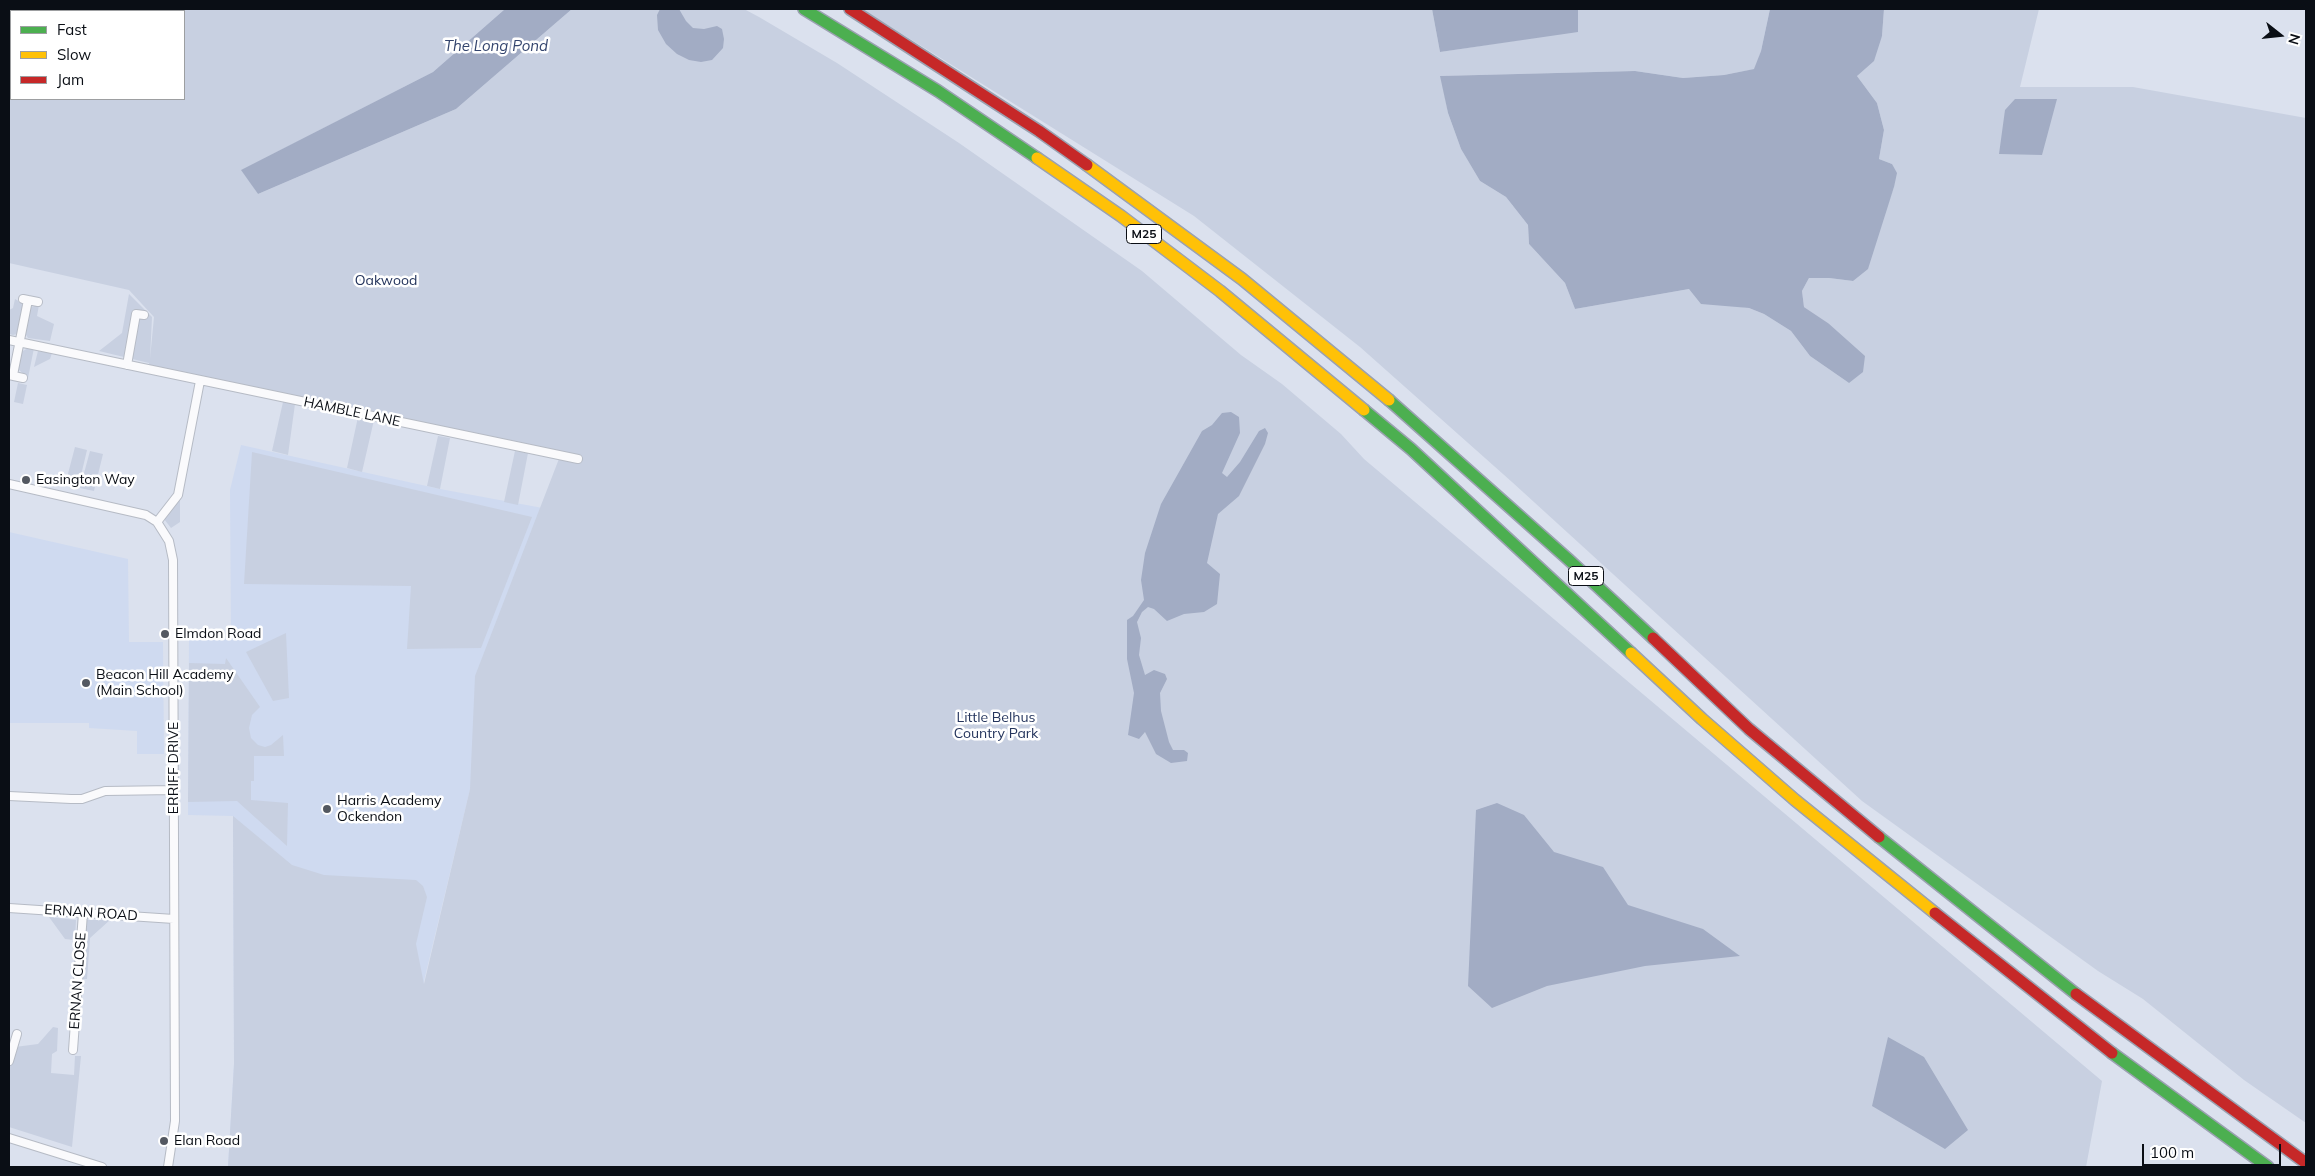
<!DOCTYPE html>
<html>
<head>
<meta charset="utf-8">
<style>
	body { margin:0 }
	#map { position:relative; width:2315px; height:1176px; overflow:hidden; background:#dbe1ee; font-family:Mulish,sans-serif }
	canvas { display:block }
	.frame { position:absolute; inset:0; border:10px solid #0a0e15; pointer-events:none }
	.legend { position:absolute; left:10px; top:10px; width:175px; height:90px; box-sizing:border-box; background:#fff; border:1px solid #9d9fa1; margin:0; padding:6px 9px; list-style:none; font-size:15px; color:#0a0e15 }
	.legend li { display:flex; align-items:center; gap:10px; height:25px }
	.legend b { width:25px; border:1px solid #9d9fa1 }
	.north { position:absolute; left:2255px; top:10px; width:50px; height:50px; -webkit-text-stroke:4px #fff; paint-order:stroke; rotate:106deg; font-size:14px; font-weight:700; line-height:20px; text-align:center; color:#0a0e15 }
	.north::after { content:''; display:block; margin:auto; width:18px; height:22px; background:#0a0e15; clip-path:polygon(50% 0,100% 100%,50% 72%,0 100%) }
	.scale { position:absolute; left:2142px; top:1144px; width:139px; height:22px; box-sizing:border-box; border:2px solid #0a0e15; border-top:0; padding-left:6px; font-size:15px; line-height:18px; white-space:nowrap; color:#0a0e15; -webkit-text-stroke:4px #fff; paint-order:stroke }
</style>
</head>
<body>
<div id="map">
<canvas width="2315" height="1176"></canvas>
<div class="frame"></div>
<ul class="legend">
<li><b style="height:6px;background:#4caf50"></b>Fast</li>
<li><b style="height:6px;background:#ffc107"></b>Slow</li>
<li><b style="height:6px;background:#c62828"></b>Jam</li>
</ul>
<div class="north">N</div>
<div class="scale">100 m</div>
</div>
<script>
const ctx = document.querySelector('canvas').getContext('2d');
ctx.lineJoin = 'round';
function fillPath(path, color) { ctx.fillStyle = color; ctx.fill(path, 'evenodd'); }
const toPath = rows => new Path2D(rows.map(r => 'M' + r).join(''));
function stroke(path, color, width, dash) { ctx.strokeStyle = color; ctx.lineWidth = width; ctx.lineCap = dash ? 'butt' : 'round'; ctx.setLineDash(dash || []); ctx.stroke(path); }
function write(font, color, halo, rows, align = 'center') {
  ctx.font = font + ' Mulish,sans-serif'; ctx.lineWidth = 5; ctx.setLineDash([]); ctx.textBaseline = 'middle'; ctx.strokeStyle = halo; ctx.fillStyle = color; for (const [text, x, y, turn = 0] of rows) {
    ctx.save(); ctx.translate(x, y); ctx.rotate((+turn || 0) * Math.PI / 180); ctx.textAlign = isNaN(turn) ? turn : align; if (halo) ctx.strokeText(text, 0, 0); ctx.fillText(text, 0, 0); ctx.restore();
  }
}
const built = toPath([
	[241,445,440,489,548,509,493,694,423,985,228,1167,234,1064,233,816,188,815,189,636,231,639,230,490],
	[9,532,128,559,129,642,163,642,164,754,137,754,137,731,89,728,89,723,9,723]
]);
const green = toPath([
	[62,9,505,9,433,72,242,170,258,194,456,109,572,9,744,9,759,17,837,63,959,143,1142,271,1241,355,1282,384,1341,434,1364,459,2102,1081,2086,1167,228,1167,234,1064,233,816,292,865,324,875,416,880,423,886,427,897,416,944,424,984,470,789,475,676,562,451,149,365,149,363,99,351,122,333,129,294,152,317,150,359,154,317,129,290,9,263,9,17,11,17,11,99,184,99,184,11,46,11],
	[862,9,1432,9,1440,52,1578,31,1578,9,1770,9,1761,51,1755,69,1724,75,1683,78,1635,71,1441,76,1448,113,1461,149,1480,181,1506,197,1528,225,1529,244,1565,283,1575,309,1689,289,1728,305,1749,308,1764,314,1791,331,1810,356,1849,383,1828,323,1804,307,1802,291,1809,278,1829,278,1853,281,1880,226,1894,187,1892,164,1879,159,1884,130,1877,103,1857,76,1882,36,1884,9,2039,9,2020,87,2133,87,2306,118,2306,1123,2244,1080,2143,999,2098,971,1862,801,1512,482,1360,347,1194,216],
	[15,299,22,303,24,308,20,329,17,334,13,335,9,334,9,310,13,308],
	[39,305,37,316,54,324,50,341,28,338,25,333,30,307],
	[30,347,34,348,28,378,18,369,21,352],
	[38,351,52,353,50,359,34,367],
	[18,383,27,385,23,404,14,402],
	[283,402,295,404,288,455,272,451],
	[358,417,374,420,362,472,347,468],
	[438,436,450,438,440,489,427,486],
	[75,447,87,450,78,488,65,485],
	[90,451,103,454,94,491,80,488],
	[515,451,528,453,518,505,504,502],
	[252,452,532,517,481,648,407,649,411,586,244,584],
	[180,499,180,522,171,528,164,519],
	[286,633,289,698,273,701,246,652],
	[226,658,260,707,252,715,249,728,251,738,258,745,265,747,271,745,283,735,284,756,254,756,254,781,251,781,251,800,288,803,287,846,237,801,188,802,189,663,225,664],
	[49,917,76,920,75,940,65,939],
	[84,920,110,920,90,938,87,979,80,979],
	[53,1027,58,1028,57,1051,52,1054,51,1073,74,1075,75,1056,81,1056,72,1147,9,1127,9,1068,15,1047,38,1044]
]);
const water = toPath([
	[505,9,572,9,456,109,258,194,241,170,433,72],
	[660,9,679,9,686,21,693,28,704,29,717,26,722,29,724,39,723,48,712,60,701,62,689,60,677,54,666,44,658,30,657,15],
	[1432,9,1578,9,1578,32,1440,52],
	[1770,9,1884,9,1882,36,1874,61,1857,76,1877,103,1884,130,1879,159,1892,164,1897,173,1894,187,1868,269,1853,281,1829,278,1809,278,1802,291,1804,307,1828,323,1865,356,1863,372,1849,383,1810,356,1791,331,1764,314,1749,308,1701,304,1689,289,1575,309,1565,283,1529,244,1528,225,1506,197,1480,181,1461,149,1448,113,1440,76,1635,71,1683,78,1724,75,1754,69,1761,51],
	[2015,99,2057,99,2042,155,1999,154,2005,110],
	[1231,412,1239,417,1240,433,1222,473,1227,477,1240,462,1259,431,1265,428,1268,433,1265,444,1239,496,1218,514,1207,563,1220,574,1217,604,1204,612,1184,614,1167,621,1154,609,1148,607,1142,612,1137,622,1141,638,1139,655,1145,675,1154,670,1165,674,1167,679,1160,693,1161,711,1169,742,1173,750,1184,750,1188,753,1187,761,1171,763,1156,754,1145,732,1139,739,1128,735,1134,693,1127,659,1127,620,1133,616,1144,600,1141,580,1145,553,1161,504,1202,431,1212,425,1222,413],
	[1497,803,1524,815,1554,852,1603,867,1628,905,1703,929,1740,956,1645,966,1547,986,1492,1008,1468,986,1476,810],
	[1888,1037,1924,1057,1968,1130,1945,1149,1872,1106]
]);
const street = toPath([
	[23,299,38,302],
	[9,340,578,459],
	[127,365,136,314,144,315],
	[9,375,23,378],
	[13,375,28,300],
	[9,484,146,515,157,522,169,541,173,560,175,1121,168,1167],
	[157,522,178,495,200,381],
	[9,796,71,799,82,799,105,791,174,790],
	[9,908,174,919],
	[73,1050,83,913],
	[9,1061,17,1034],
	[9,1138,102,1167]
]);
const fast = toPath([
	[804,9,938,91,1037,158],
	[1389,400,1569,560,1653,638],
	[1364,410,1411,449,1631,653],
	[1879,837,2076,994],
	[2112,1053,2268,1167]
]);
const slow = toPath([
	[1037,158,1121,216,1220,291,1364,410],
	[1087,165,1242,279,1389,400],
	[1631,653,1702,719,1795,800,1935,913]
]);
const jam = toPath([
	[850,9,1039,131,1087,165],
	[1653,638,1749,729,1879,837],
	[1935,913,2112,1053],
	[2076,994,2306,1163]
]);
const markers = [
	[26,480,5,"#535861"],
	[165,634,5,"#535861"],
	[86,683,5,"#535861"],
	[327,809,5,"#535861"],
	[164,1141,5,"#535861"]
];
const shields = [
	[1144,234,35],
	[1586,576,35]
];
const shieldNames = [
	["M25",1144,234],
	["M25",1586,576]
];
const parkNames = [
	["Oakwood",386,281],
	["Little Belhus",996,718],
	["Country Park",996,734]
];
const streetNames = [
	["HAMBLE LANE",352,412,12],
	["ERRIFF DRIVE",174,768,-90],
	["ERNAN ROAD",91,913,4],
	["ERNAN CLOSE",78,981,-86]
];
const poiNames = [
	["Easington Way",36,480],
	["Elmdon Road",175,634],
	["Beacon Hill Academy",96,675],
	["(Main School)",96,691],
	["Harris Academy",337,801],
	["Ockendon",337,817],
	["Elan Road",174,1141]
];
const waterNames = [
	["The Long Pond",496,46]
];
fillPath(built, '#cfdaf0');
fillPath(green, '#c8d0e1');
fillPath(water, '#a2acc4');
stroke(street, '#b6bbc5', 10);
stroke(fast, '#9aa1b0', 14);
stroke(slow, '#9aa1b0', 14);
stroke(jam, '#9aa1b0', 14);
stroke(street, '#fafafc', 8);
stroke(fast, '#4caf50', 11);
stroke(slow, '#ffc107', 11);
stroke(jam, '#c62828', 11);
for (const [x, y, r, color] of markers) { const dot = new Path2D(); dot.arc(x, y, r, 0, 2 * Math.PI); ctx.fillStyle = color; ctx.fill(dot); stroke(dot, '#fff', 2); }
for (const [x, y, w] of shields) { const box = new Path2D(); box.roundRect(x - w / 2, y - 9.5, w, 19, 4); ctx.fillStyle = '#fff'; ctx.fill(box); stroke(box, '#0a0e15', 1); }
write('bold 12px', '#0a0e15', null, shieldNames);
write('14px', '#25355d', '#fff', parkNames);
write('14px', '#0a0e15', '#fff', streetNames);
write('14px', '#0a0e15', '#fff', poiNames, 'left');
write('italic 15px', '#33446d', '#fff', waterNames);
</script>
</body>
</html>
